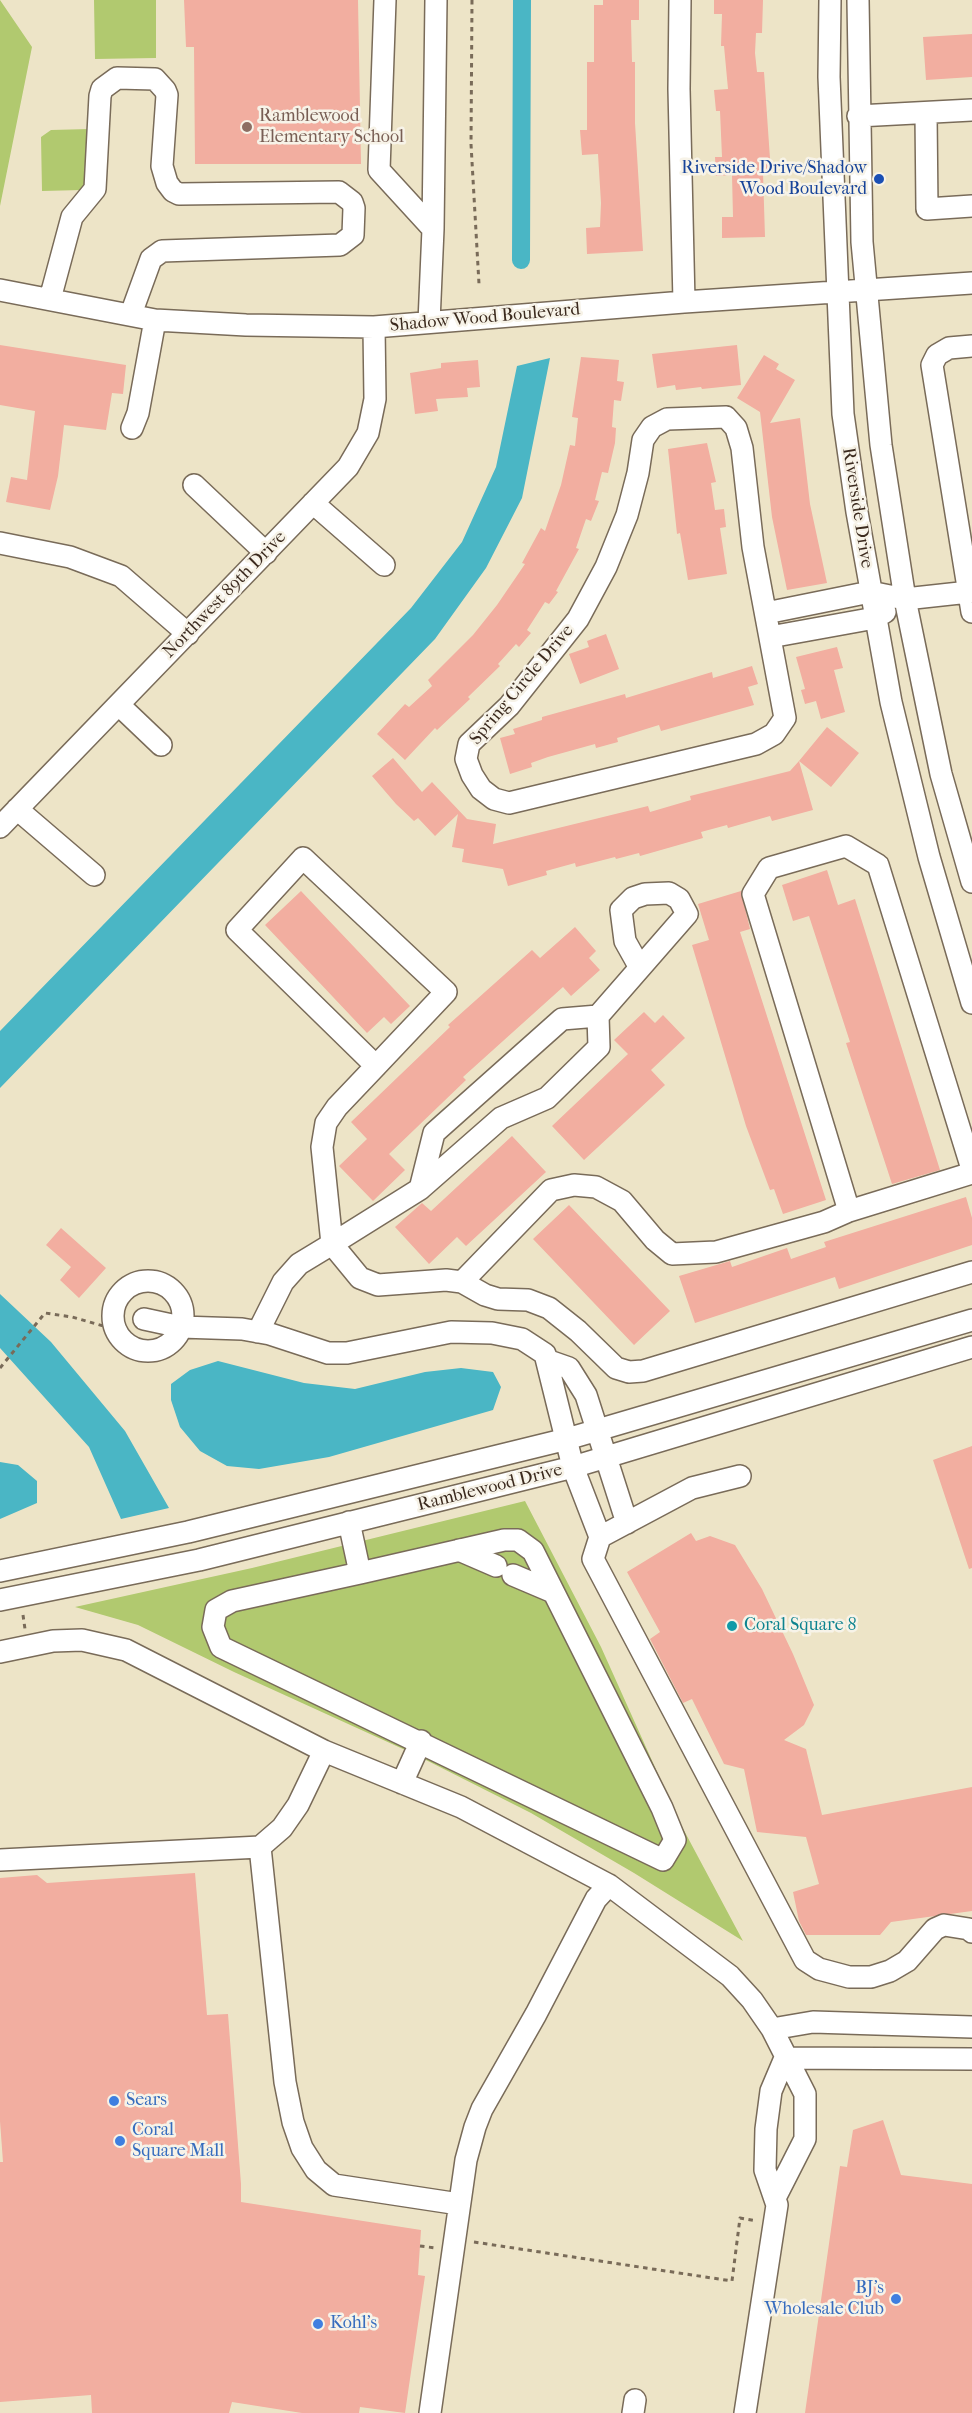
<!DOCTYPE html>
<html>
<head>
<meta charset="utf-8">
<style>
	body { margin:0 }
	canvas { display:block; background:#ede4c7 }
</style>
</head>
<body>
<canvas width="972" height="2413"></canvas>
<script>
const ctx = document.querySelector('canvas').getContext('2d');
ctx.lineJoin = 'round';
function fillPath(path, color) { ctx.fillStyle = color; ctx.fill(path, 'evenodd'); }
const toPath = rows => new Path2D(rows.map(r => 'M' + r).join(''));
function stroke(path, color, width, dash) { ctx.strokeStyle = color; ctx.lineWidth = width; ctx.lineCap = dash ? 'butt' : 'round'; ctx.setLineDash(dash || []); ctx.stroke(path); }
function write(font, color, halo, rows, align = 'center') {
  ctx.font = font + ' "IM FELL French Canon",serif'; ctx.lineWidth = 5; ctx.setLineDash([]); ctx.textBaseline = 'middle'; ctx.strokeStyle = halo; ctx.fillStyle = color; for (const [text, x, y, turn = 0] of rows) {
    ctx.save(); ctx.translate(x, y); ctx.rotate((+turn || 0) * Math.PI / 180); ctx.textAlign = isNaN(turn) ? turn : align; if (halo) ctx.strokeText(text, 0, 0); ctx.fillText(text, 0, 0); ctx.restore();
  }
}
const green = toPath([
	[0,0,32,47,0,206],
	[94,0,156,0,156,58,95,59],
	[90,129,88,175,82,190,42,191,41,137,51,130],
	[525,1501,601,1647,680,1823,743,1941,634,1873,531,1813,414,1754,234,1672,138,1625,75,1607,252,1568]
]);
const water = toPath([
	[550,358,522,498,486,568,435,639,0,1088,0,1031,411,608,462,542,496,467,517,366],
	[0,1294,51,1342,125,1431,169,1508,121,1519,89,1447,0,1348],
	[218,1361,304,1383,355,1389,425,1372,461,1368,493,1372,501,1387,493,1410,329,1457,259,1469,227,1466,200,1451,180,1427,171,1400,171,1384,190,1370],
	[0,1462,18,1465,37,1481,37,1503,0,1519]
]);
const canal = toPath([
	[521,260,522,0]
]);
const building = toPath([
	[184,0,358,0,361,164,195,164,194,47,186,47],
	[603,0,639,0,639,20,631,20,632,62,635,62,635,123,643,251,587,254,586,228,600,227,601,203,598,154,582,155,580,130,587,130,587,62,594,62,594,5,603,5],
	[714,0,763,0,762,33,756,33,755,53,757,72,764,72,771,173,763,173,765,237,722,238,722,217,733,217,732,175,716,176,715,157,722,157,720,111,716,111,714,90,728,89,724,46,721,46,722,14,714,14],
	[972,34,972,77,926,80,923,37],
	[0,345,126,365,123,394,112,393,106,430,64,425,58,476,50,510,6,502,11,477,27,480,35,411,0,405],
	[737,345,741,385,702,389,701,387,676,390,675,385,657,388,652,354],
	[764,355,779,364,776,369,795,380,770,423,800,418,810,504,827,583,787,590,772,517,760,412,737,398],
	[581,357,619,360,617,381,624,382,621,401,614,400,612,427,616,428,615,443,608,473,602,472,595,500,599,501,591,521,586,519,576,548,579,549,556,591,558,592,549,604,545,602,527,630,531,633,519,647,516,644,498,664,500,666,468,697,470,699,437,730,435,728,405,760,377,734,405,704,409,707,432,686,428,680,473,635,497,605,525,564,522,563,541,528,545,531,561,485,570,445,575,446,578,418,572,417],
	[478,360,480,387,467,388,468,397,436,399,438,411,415,414,410,373,441,368,441,363],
	[707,443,716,482,711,483,715,510,724,509,726,527,720,528,727,574,688,580,680,533,677,534,668,449],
	[606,634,619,669,580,684,569,654,589,647,587,641],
	[837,647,843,668,834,670,845,712,821,719,816,701,805,704,801,690,805,689,796,657],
	[752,666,758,684,748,687,754,705,661,731,659,725,617,738,618,742,596,748,595,744,548,757,531,763,532,767,510,774,500,738,515,734,513,729,542,720,542,717,625,694,626,698,712,672,713,678],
	[827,727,859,753,831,787,799,761],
	[393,758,422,792,432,782,467,819,496,824,493,844,648,806,650,812,691,800,690,796,790,771,799,761,813,810,772,821,770,816,728,828,727,825,701,832,703,838,640,856,639,853,616,859,615,857,576,867,575,863,546,871,547,875,508,886,503,869,462,862,464,849,452,847,458,814,435,836,418,818,414,821,396,804,372,776],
	[827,870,838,905,855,899,940,1170,892,1184,846,1043,850,1042,809,916,793,921,782,885],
	[301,891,410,1006,391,1024,384,1017,367,1033,265,925],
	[741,891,750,929,740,932,826,1200,783,1214,774,1189,770,1190,746,1126,692,945,709,940,698,904],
	[575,927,596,951,589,958,600,970,571,996,563,987,463,1077,466,1080,389,1154,405,1170,373,1201,339,1166,367,1139,351,1122,450,1027,448,1025,532,950,540,958],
	[644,1012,655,1023,663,1015,685,1038,651,1070,665,1085,584,1160,552,1126,628,1054,614,1040],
	[512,1136,546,1172,466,1246,457,1237,429,1264,395,1227,422,1203,431,1211],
	[966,1197,972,1218,972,1245,839,1289,835,1277,695,1323,679,1276,730,1261,732,1267,787,1248,791,1259,826,1247,824,1242],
	[569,1205,670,1311,634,1345,533,1239],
	[61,1228,106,1268,79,1298,60,1280,71,1267,46,1245],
	[972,1446,972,1568,969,1569,933,1460],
	[691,1533,696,1541,710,1536,735,1545,762,1589,793,1654,814,1705,804,1725,784,1740,806,1749,822,1815,972,1787,972,1911,891,1922,880,1935,806,1935,799,1921,793,1892,819,1884,806,1837,757,1832,744,1769,724,1764,692,1699,683,1703,650,1639,660,1632,627,1572],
	[195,1873,207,2015,228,2014,241,2184,241,2202,421,2230,418,2275,425,2276,405,2413,360,2407,359,2413,302,2413,232,2402,229,2413,92,2413,91,2395,0,2402,0,2162,3,2162,0,2121,0,1878,37,1875,47,1883],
	[883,2120,901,2175,972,2184,972,2413,805,2413,840,2166,847,2167,853,2130]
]);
const path = toPath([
	[472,0,471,144,479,284],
	[0,1368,45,1313,72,1317,117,1330],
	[23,1615,25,1629],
	[474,2242,732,2281,740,2218,757,2221],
	[420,2246,436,2248]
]);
const minor = toPath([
	[385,0,379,170,433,229],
	[680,0,679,89,684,302],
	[830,0,829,77,843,414,857,512,891,702,929,857,972,1003],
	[858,0,862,242,881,445,905,599,941,774,972,882],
	[926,114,927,209,972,206],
	[858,116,972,110],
	[0,290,155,320,246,325,374,327,684,302,972,283],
	[50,299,72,217,95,189,100,96,102,89,117,78,155,79,165,90,167,95,162,166,167,183,173,191,179,194,339,192,352,202,354,208,353,235,340,245,162,251,151,259,131,314],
	[429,322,433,229,436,0],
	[972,346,949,348,937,355,932,365,972,612],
	[726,417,736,428,742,448,753,547,785,718,774,734,756,744,509,803,494,799,481,789,472,775,466,759,469,744,509,706,578,619,606,567,627,515,638,473,643,440,652,427,667,419,726,417],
	[132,428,138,413,155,320],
	[194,485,266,553],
	[313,503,384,565],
	[0,543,70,557,121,576,188,634],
	[766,613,870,592,905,599,969,592],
	[770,637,875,618,885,612],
	[119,705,161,745],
	[17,809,94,875],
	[0,827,348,467,368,433,375,399,374,327],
	[639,966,625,941,621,910,633,898,645,894,669,893,679,899,687,914,598,1016,599,1047,547,1098,501,1118,420,1189,332,1244,360,1278,378,1285,446,1280,462,1282,485,1295,498,1299,528,1300,549,1308,578,1331,616,1368,629,1372,643,1371,972,1272],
	[420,1189,434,1133,562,1019,598,1016],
	[849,1211,972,1173],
	'113 1316a35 35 0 1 1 70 0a35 35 0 1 1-70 0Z',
	[462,1282,551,1190,574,1185,596,1187,622,1201,655,1240,672,1254,716,1252,824,1222,849,1211,753,894,769,868,846,846,878,865,972,1169],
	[144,1319,181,1327,242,1329,270,1334,328,1353,347,1353,451,1332,492,1333,522,1339,545,1354,573,1467,600,1537,593,1559,805,1960,819,1969,849,1977,871,1977,890,1971,907,1961,935,1929,944,1925,969,1929,972,1932],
	[258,1332,283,1282,299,1264,332,1244,322,1147,326,1123,337,1107,376,1066,446,992,303,858,237,930,376,1066],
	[549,1361,569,1368,586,1395,627,1523],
	[349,1522,360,1573,504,1540,518,1540,533,1551,662,1808,675,1840,663,1860,221,1647,213,1627,216,1610,232,1601,360,1573],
	[600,1537,692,1488,740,1476],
	[459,1550,496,1566],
	[0,1571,188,1532,567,1439,972,1320],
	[513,1575,553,1592],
	[0,1600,199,1560,573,1467,972,1347],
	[0,1652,53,1641,82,1640,126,1650,324,1751,461,1807,609,1885,730,1976,752,2000,772,2029,805,2094,805,2139,776,2196],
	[402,1783,421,1741],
	[260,1847,285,2082,293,2122,302,2148,316,2170,334,2185,459,2204],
	[0,1860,260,1847,282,1828,298,1805,324,1751],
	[772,2029,813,2022,972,2027],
	[785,2058,972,2059],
	[430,2413,466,2160,475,2127,482,2109,536,2014,596,1899,609,1885],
	[633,2413,635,2400],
	[745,2413,777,2205,765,2170,766,2129,771,2091,785,2058]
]);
const markers = [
	[247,127,6,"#8d6e63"],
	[879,179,6,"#1a4fb4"],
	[732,1626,6,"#0f9aa8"],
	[114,2101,6,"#3f7fe0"],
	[120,2141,6,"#3f7fe0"],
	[896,2299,6,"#3f7fe0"],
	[318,2324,6,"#3f7fe0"]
];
const educationNames = [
	["Ramblewood",259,117],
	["Elementary School",259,138]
];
const transitNames = [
	["Riverside Drive/Shadow",867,169],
	["Wood Boulevard",867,190]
];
const streetNames = [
	["Shadow Wood Boulevard",485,318,-5],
	["Riverside Drive",857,508,81],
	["Northwest 89th Drive",225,595,-46],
	["Spring Circle Drive",522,685,-50],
	["Ramblewood Drive",490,1488,-14]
];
const cultureNames = [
	["Coral Square 8",744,1626]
];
const shopNames = [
	["Sears",126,2101],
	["Coral",132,2131],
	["Square Mall",132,2152],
	["BJ's",884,2289,"right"],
	["Wholesale Club",884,2310,"right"],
	["Kohl's",330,2324]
];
fillPath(green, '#b1c96f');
fillPath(water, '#4ab6c5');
stroke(canal, '#4ab6c5', 18);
fillPath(building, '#f2aea0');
stroke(minor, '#796b59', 24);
stroke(path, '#796b59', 3, [4.5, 4.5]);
stroke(minor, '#fff', 21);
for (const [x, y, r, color] of markers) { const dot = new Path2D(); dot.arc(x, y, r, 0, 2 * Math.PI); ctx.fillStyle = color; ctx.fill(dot); stroke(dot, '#f7f3e8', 2); }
write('18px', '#785e54', '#f7f3e8', educationNames, 'left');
write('18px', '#164399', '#f7f3e8', transitNames, 'right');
write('18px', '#3b2a1e', '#f7f3e8', streetNames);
write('18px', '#0d838f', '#f7f3e8', cultureNames, 'left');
write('18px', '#366cbe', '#f7f3e8', shopNames, 'left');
</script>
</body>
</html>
